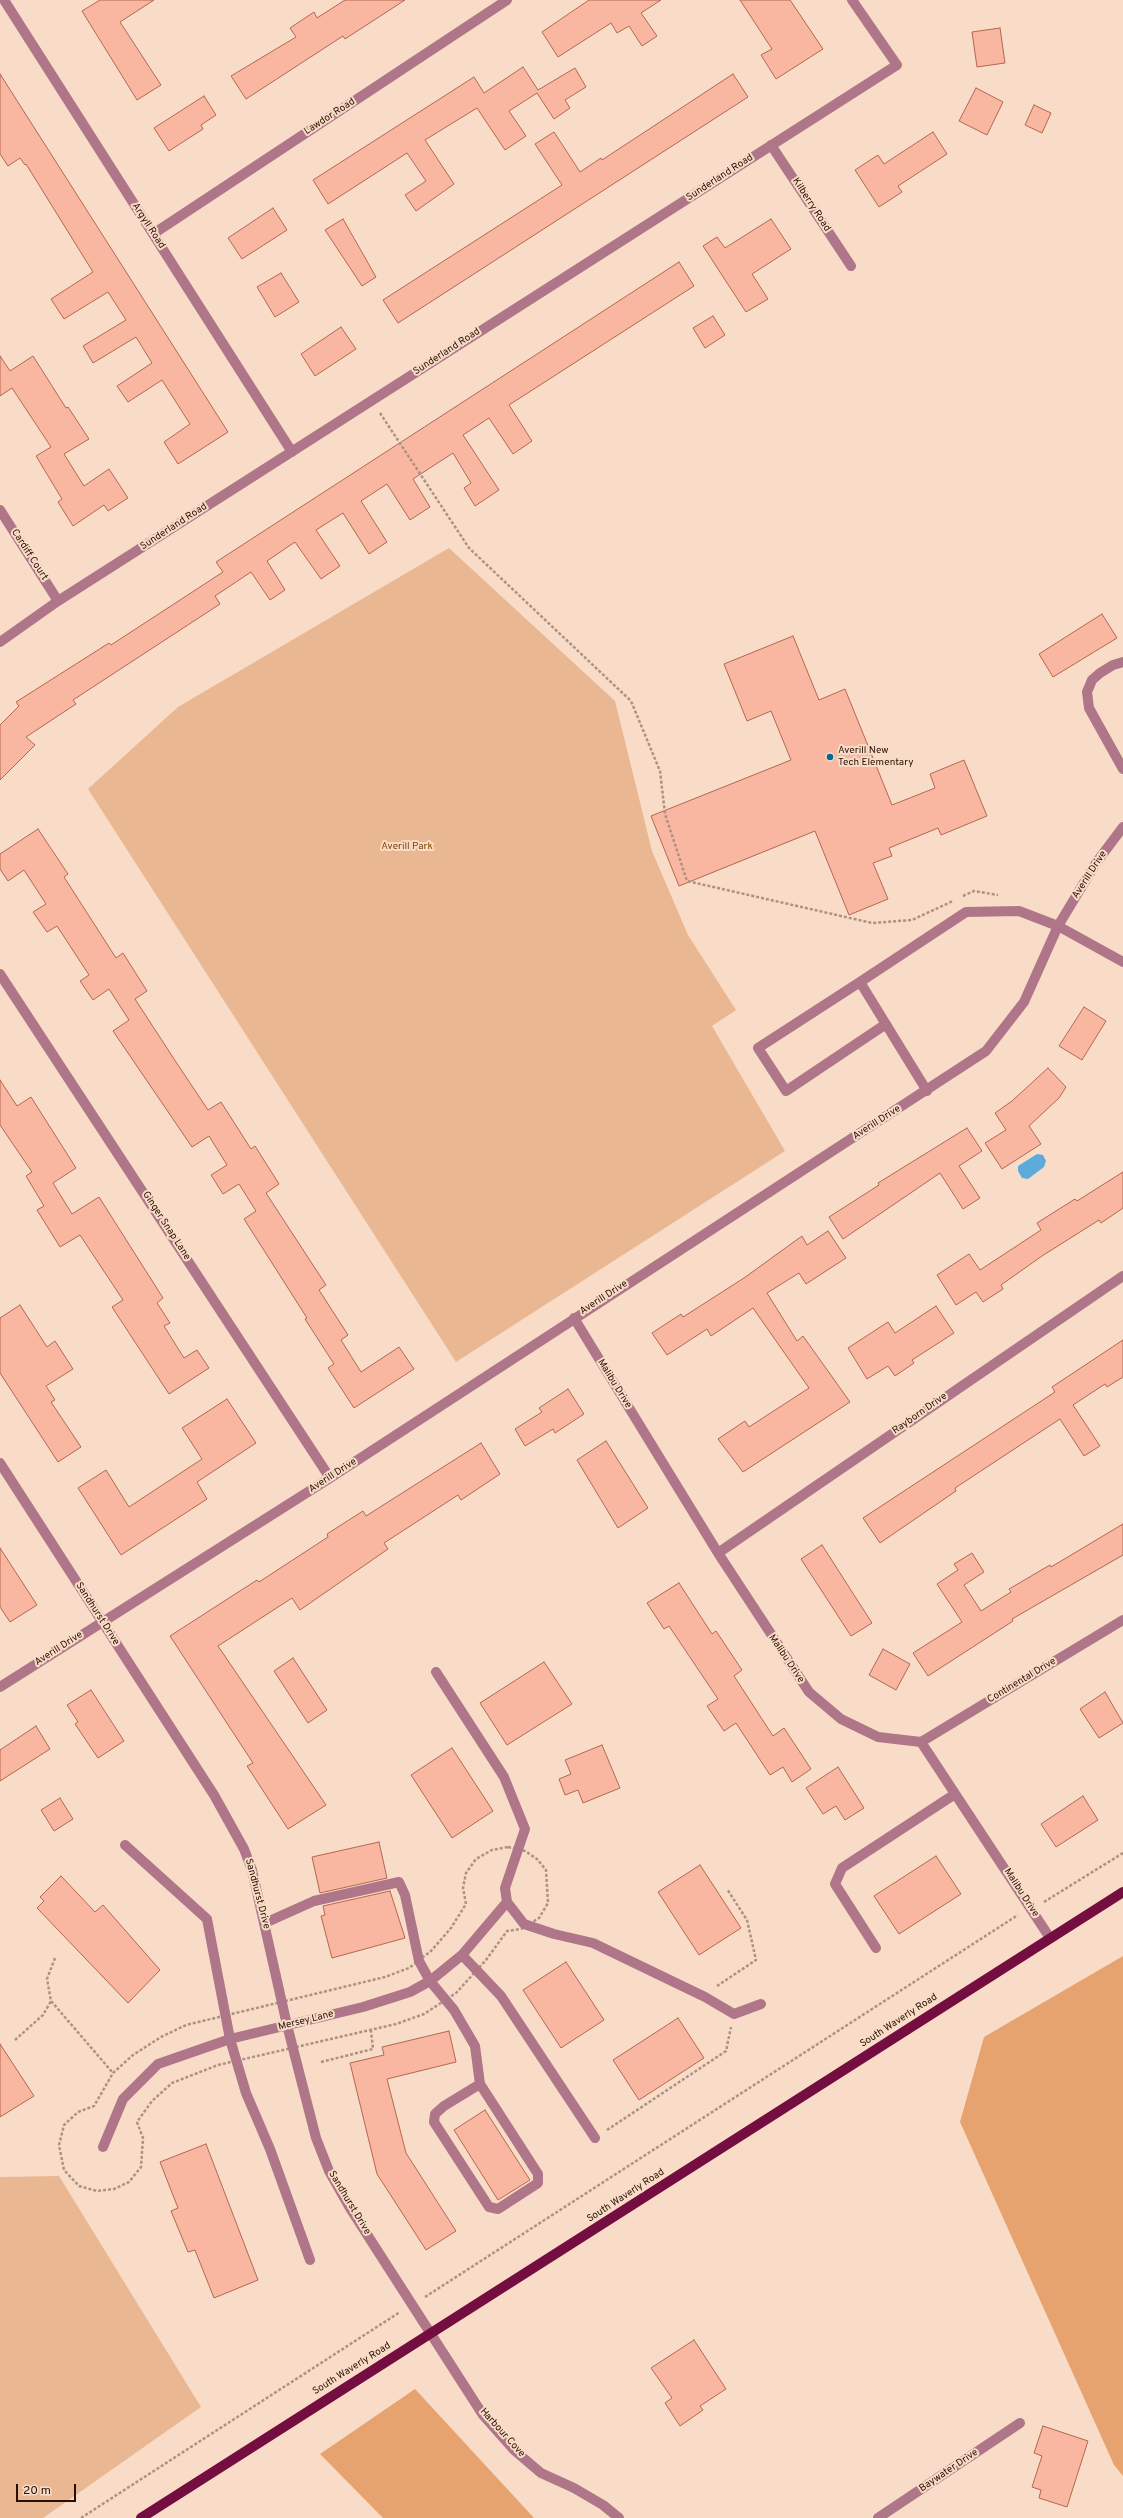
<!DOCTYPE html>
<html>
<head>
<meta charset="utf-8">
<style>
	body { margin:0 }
	#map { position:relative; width:1123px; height:2518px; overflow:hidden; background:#f9dcc8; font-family:Overpass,sans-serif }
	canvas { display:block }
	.scale { position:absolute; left:16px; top:2484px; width:60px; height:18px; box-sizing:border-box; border:2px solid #281000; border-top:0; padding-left:5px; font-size:12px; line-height:14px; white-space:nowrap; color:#281000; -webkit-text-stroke:3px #f9dcc8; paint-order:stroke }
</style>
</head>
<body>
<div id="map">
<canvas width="1123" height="2518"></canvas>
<div class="scale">20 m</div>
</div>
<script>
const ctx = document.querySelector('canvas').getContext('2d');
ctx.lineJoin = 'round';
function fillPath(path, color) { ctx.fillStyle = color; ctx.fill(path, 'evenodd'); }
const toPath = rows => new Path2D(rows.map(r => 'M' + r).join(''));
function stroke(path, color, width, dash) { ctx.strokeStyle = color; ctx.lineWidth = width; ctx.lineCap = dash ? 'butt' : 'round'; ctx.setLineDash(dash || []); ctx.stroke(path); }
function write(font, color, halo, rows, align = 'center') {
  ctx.font = font + ' Overpass,sans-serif'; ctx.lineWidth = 4; ctx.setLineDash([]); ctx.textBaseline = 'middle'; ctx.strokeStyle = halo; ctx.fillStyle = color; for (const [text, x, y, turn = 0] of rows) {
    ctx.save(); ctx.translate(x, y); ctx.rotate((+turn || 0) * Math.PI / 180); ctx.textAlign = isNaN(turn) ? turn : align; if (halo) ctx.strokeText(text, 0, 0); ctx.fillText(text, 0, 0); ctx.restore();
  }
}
const green = toPath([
	[449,548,615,701,652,851,688,935,736,1010,712,1026,785,1151,456,1362,88,789,178,707],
	[59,2176,201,2407,43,2518,0,2518,0,2177]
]);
const forest = toPath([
	[1123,1956,1123,2476,1114,2465,960,2122,984,2037],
	[415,2389,534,2518,383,2518,320,2454]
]);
const water = toPath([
	[1037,1154,1043,1155,1046,1161,1044,1167,1028,1179,1022,1178,1018,1171,1018,1166]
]);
const building = toPath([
	[100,0,154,0,120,22,161,85,137,100,82,11,100,0],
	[345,0,405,0,345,39,343,36,246,99,231,76,296,37,290,28,314,12,317,18,345,0],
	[589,0,661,0,641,13,657,36,642,46,629,26,617,33,611,23,558,57,542,32,589,0],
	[740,0,790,0,823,49,776,79,761,55,772,49,740,0],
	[1000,28,1005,63,977,67,972,32,1000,28],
	[523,67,538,90,575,68,586,87,565,100,570,108,554,119,537,93,509,111,526,136,505,150,477,108,425,140,454,184,416,211,405,195,426,181,407,153,328,204,313,180,474,77,484,93,523,67],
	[0,74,228,432,178,464,164,442,190,424,162,380,128,402,117,386,152,363,136,337,93,363,83,346,126,320,108,292,64,319,51,299,93,272,26,164,25,165,20,158,8,166,0,154,0,74],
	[733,74,748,97,398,323,383,300,562,185,535,144,554,132,580,172,601,158,602,160,733,74],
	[976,88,1003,102,987,135,959,121,976,88],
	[204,96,216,115,201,125,203,129,169,151,154,128,204,96],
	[1034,105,1051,113,1042,133,1025,125,1034,105],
	[933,132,947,154,898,186,902,192,879,207,855,170,878,155,884,164,933,132],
	[273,208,287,230,242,259,228,238,273,208],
	[343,219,376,277,362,286,325,230,343,219],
	[771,219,791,249,752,274,768,299,746,312,703,246,717,237,725,248,771,219],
	[679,262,694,286,509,405,532,441,513,454,489,418,463,435,499,490,475,506,464,488,471,483,453,453,413,479,430,507,410,520,387,484,361,501,387,542,369,554,343,513,316,530,340,566,321,579,295,542,267,561,285,590,270,600,251,572,215,596,220,604,73,700,76,704,26,737,35,745,0,780,0,725,19,706,16,702,109,643,111,645,223,572,216,562,679,262],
	[281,273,299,302,275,317,257,287,281,273],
	[713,316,725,335,705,348,693,328,713,316],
	[341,327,356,349,315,376,301,354,341,327],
	[0,356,10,371,33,356,66,408,68,407,89,439,64,454,84,486,109,469,128,498,108,511,104,505,73,526,58,502,62,499,36,456,51,447,12,388,0,396,0,356],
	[1102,614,1117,638,1053,677,1039,654,1102,614],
	[793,636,819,700,845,689,892,805,935,788,930,774,964,760,987,816,941,835,938,828,889,848,892,856,873,863,888,899,849,915,815,831,679,886,651,816,791,760,771,711,747,721,724,664,793,636],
	[38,829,68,874,64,877,116,958,123,953,147,991,135,999,176,1062,208,1110,221,1102,251,1149,255,1146,279,1184,266,1193,326,1285,319,1290,348,1335,341,1340,361,1372,399,1347,414,1369,354,1408,328,1368,334,1364,305,1319,307,1318,244,1219,256,1211,239,1184,223,1194,211,1175,227,1165,209,1136,192,1147,113,1031,129,1020,109,989,93,1000,80,981,89,975,57,926,47,932,33,912,46,904,24,870,8,881,0,869,0,854,38,829],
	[1084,1007,1106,1021,1082,1060,1059,1046,1084,1007],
	[1048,1068,1066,1087,1059,1098,1029,1126,1041,1144,1002,1169,985,1143,1006,1130,995,1113,1012,1101,1048,1068],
	[0,1080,17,1106,31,1097,76,1168,53,1183,72,1214,99,1197,163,1298,157,1303,170,1323,164,1326,184,1358,197,1350,209,1368,169,1394,112,1307,123,1300,80,1235,60,1247,37,1210,44,1206,26,1176,32,1172,0,1125,0,1080],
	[967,1128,982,1151,959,1166,980,1198,963,1209,940,1173,843,1239,829,1217,879,1185,878,1183,967,1128],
	[1123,1172,1123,1208,1101,1223,1099,1220,1042,1256,1001,1285,1003,1289,983,1302,976,1292,956,1305,937,1275,969,1254,980,1270,1041,1230,1037,1223,1075,1199,1077,1201,1123,1172],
	[828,1231,846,1258,806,1284,799,1273,767,1293,797,1341,803,1336,850,1402,743,1472,718,1439,745,1421,749,1427,809,1388,753,1308,711,1336,707,1329,667,1355,652,1333,681,1314,683,1317,744,1278,802,1236,807,1245,828,1231],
	[20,1305,47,1347,55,1341,73,1369,46,1386,55,1400,51,1402,81,1447,58,1462,0,1373,0,1318,20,1305],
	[936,1306,954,1333,912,1360,914,1363,895,1376,888,1366,867,1379,848,1348,888,1322,895,1333,936,1306],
	[1123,1340,1123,1377,1107,1387,1105,1384,1073,1405,1100,1446,1084,1456,1060,1419,955,1488,956,1491,880,1543,863,1518,1055,1392,1052,1387,1123,1340],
	[568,1389,584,1414,555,1433,553,1429,525,1446,515,1429,542,1412,539,1408,568,1389],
	[227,1399,256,1443,197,1482,207,1499,121,1555,78,1488,106,1470,129,1507,202,1459,182,1428,227,1399],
	[606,1441,648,1508,618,1528,577,1460,606,1441],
	[481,1443,500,1474,461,1500,458,1495,384,1543,388,1549,300,1610,292,1598,218,1646,326,1805,288,1829,247,1766,253,1763,170,1636,257,1580,259,1582,328,1537,327,1534,363,1511,366,1516,481,1443],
	[1123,1524,1123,1555,1012,1619,1013,1621,928,1676,913,1653,962,1622,937,1584,958,1570,954,1564,972,1553,984,1572,964,1585,981,1611,1011,1592,1009,1589,1050,1565,1051,1567,1123,1524],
	[822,1545,872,1623,851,1636,801,1559,822,1545],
	[0,1548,37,1605,10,1622,0,1607,0,1548],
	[679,1583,712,1634,716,1631,742,1670,734,1676,773,1736,784,1728,811,1769,792,1782,783,1767,770,1775,736,1723,724,1731,707,1706,718,1699,669,1626,664,1629,647,1603,679,1583],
	[883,1649,910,1664,896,1690,869,1675,883,1649],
	[293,1658,327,1710,308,1723,274,1671,293,1658],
	[544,1662,572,1704,507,1745,480,1703,544,1662],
	[91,1690,124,1741,98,1758,75,1724,78,1722,67,1705,91,1690],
	[1105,1692,1123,1723,1099,1738,1080,1709,1105,1692],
	[36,1726,50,1749,0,1781,0,1750,36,1726],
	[602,1745,620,1788,583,1803,578,1790,565,1795,559,1779,571,1774,565,1760,602,1745],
	[452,1748,493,1811,452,1838,411,1775,452,1748],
	[838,1767,864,1808,845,1820,836,1806,823,1814,806,1788,838,1767],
	[1083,1796,1098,1820,1056,1847,1041,1824,1083,1796],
	[60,1798,73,1819,54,1831,41,1810,60,1798],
	[379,1842,387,1878,320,1893,312,1857,379,1842],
	[936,1856,961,1894,899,1934,874,1896,936,1856],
	[700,1865,741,1928,699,1955,658,1892,700,1865],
	[61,1876,95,1912,103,1905,160,1970,128,2003,37,1908,44,1901,40,1897,61,1876],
	[390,1891,405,1938,332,1958,321,1916,325,1915,323,1906,390,1891],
	[566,1962,604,2020,561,2048,523,1990,566,1962],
	[678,2018,704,2058,639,2100,613,2060,678,2018],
	[449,2031,456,2062,387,2079,406,2153,456,2231,426,2250,377,2174,350,2063,384,2055,382,2047,449,2031],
	[0,2044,34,2096,0,2117,0,2044],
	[485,2110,530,2180,498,2200,454,2130,485,2110],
	[206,2144,258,2280,214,2298,195,2250,188,2252,171,2211,178,2208,160,2162,206,2144],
	[694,2340,726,2389,700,2406,703,2410,680,2426,665,2403,672,2398,651,2368,694,2340],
	[1043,2426,1088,2441,1067,2507,1039,2498,1041,2490,1032,2487,1042,2456,1034,2453,1043,2426]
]);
const path = toPath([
	[380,413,469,548,631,701,660,771,665,814,687,881,872,923,912,920,953,901],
	[963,896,974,891,998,895],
	[508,1847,525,1851,537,1859,546,1870,548,1903,539,1918,521,1929,507,1931,486,1960,456,1993,424,2014,396,2024,218,2065,172,2083,152,2101,137,2122,143,2138,141,2167,129,2182,114,2189,97,2191,79,2186,64,2170,59,2145,64,2125,78,2112,94,2106,113,2073,133,2055,161,2037,186,2025,385,1977,409,1968,431,1951,451,1928,466,1904,463,1888,466,1873,476,1859,492,1850,508,1847],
	[1044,1902,1123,1853],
	[55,1958,47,1979,51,2001,113,2073],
	[717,1986,756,1960,747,1920,727,1889],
	[15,2040,43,2015,51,2001],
	[321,2062,373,2049,371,2031],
	[607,2130,726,2051,731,2027],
	[425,2297,1018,1915],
	[81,2518,400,2312]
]);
const minor = toPath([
	[4,0,292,452],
	[771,145,851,266],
	[153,234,507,0],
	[0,510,58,601],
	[0,642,58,601,897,65,852,0],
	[1123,662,1113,665,1100,673,1092,680,1087,692,1089,708,1123,769],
	[0,974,330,1478],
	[860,982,758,1048,786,1091,886,1024],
	[927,1091,860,982,966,912,1019,911,1058,926,1123,962],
	[574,1318,718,1553,809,1692,841,1719,878,1737,921,1742,1050,1938],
	[0,1463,214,1795,244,1849,252,1870,287,2025,316,2138,329,2171,350,2208,483,2415,514,2450,541,2473,574,2488,603,2505,619,2518],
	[718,1553,1123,1276],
	[0,1687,330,1478,986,1051,1024,1002,1058,926,1096,863,1123,827],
	[921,1742,1123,1620],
	[125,1845,207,1919,230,2039,246,2093,270,2149,310,2260],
	[507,1902,524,1924,554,1934,593,1943,705,1997,734,2014,761,2004],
	[265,1923,314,1901,399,1882,405,1895,419,1961,430,1981,454,2010,475,2046,480,2084,538,2174,538,2183,498,2209,489,2207,434,2122,435,2114,444,2106,480,2084],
	[876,1948,835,1884,842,1868,955,1794],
	[462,1955,501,1996,595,2138],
	[103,2147,123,2099,158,2064,230,2039,363,2007,410,1992,430,1981,462,1955,507,1902,505,1888,525,1829,504,1777,436,1672],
	[878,2518,1020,2423]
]);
const major = toPath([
	[141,2518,1123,1892]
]);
const markers = [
	[830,757,4,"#026795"]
];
const streetNames = [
	["Lawdor Road",330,117,-33],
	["Sunderland Road",720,178,-33],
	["Kilberry Road",811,205,57],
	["Argyll Road",148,226,57],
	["Sunderland Road",447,352,-33],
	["Sunderland Road",174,527,-33],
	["Cardiff Court",29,555,57],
	["Averill Drive",1090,875,-57],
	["Averill Drive",877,1123,-33],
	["Ginger Snap Lane",166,1226,57],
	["Averill Drive",604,1298,-33],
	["Malibu Drive",614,1384,58],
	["Rayborn Drive",920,1414,-35],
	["Averill Drive",333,1476,-33],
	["Sandhurst Drive",97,1614,57],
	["Averill Drive",59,1649,-33],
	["Malibu Drive",786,1659,56],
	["Continental Drive",1022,1681,-31],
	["Malibu Drive",1021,1893,57],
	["Sandhurst Drive",257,1894,75],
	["Mersey Lane",306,2021,-14],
	["South Waverly Road",899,2021,-33],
	["South Waverly Road",626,2196,-33],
	["Sandhurst Drive",349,2203,59],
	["South Waverly Road",352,2369,-32],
	["Harbour Cove",502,2433,48],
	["Baywater Drive",949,2471,-34]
];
const poiNames = [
	["Averill New",838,751],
	["Tech Elementary",838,763]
];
const parkNames = [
	["Averill Park",407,847]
];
fillPath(green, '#e9b792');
fillPath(forest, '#e6a36f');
fillPath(water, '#5dabdb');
fillPath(building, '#f9b7a2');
stroke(building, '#b2674f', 1);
stroke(path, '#ad9280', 2.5, [3, 2]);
stroke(minor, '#ae7688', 10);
stroke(major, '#750e40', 10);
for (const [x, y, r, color] of markers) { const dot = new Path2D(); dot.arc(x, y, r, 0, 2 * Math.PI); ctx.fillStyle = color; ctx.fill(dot); stroke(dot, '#f9dcc8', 1.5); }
write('10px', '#281000', '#f9dcc8', streetNames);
write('10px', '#281000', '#f9dcc8', poiNames, 'left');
write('10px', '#804300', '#f9dcc8', parkNames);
</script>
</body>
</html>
